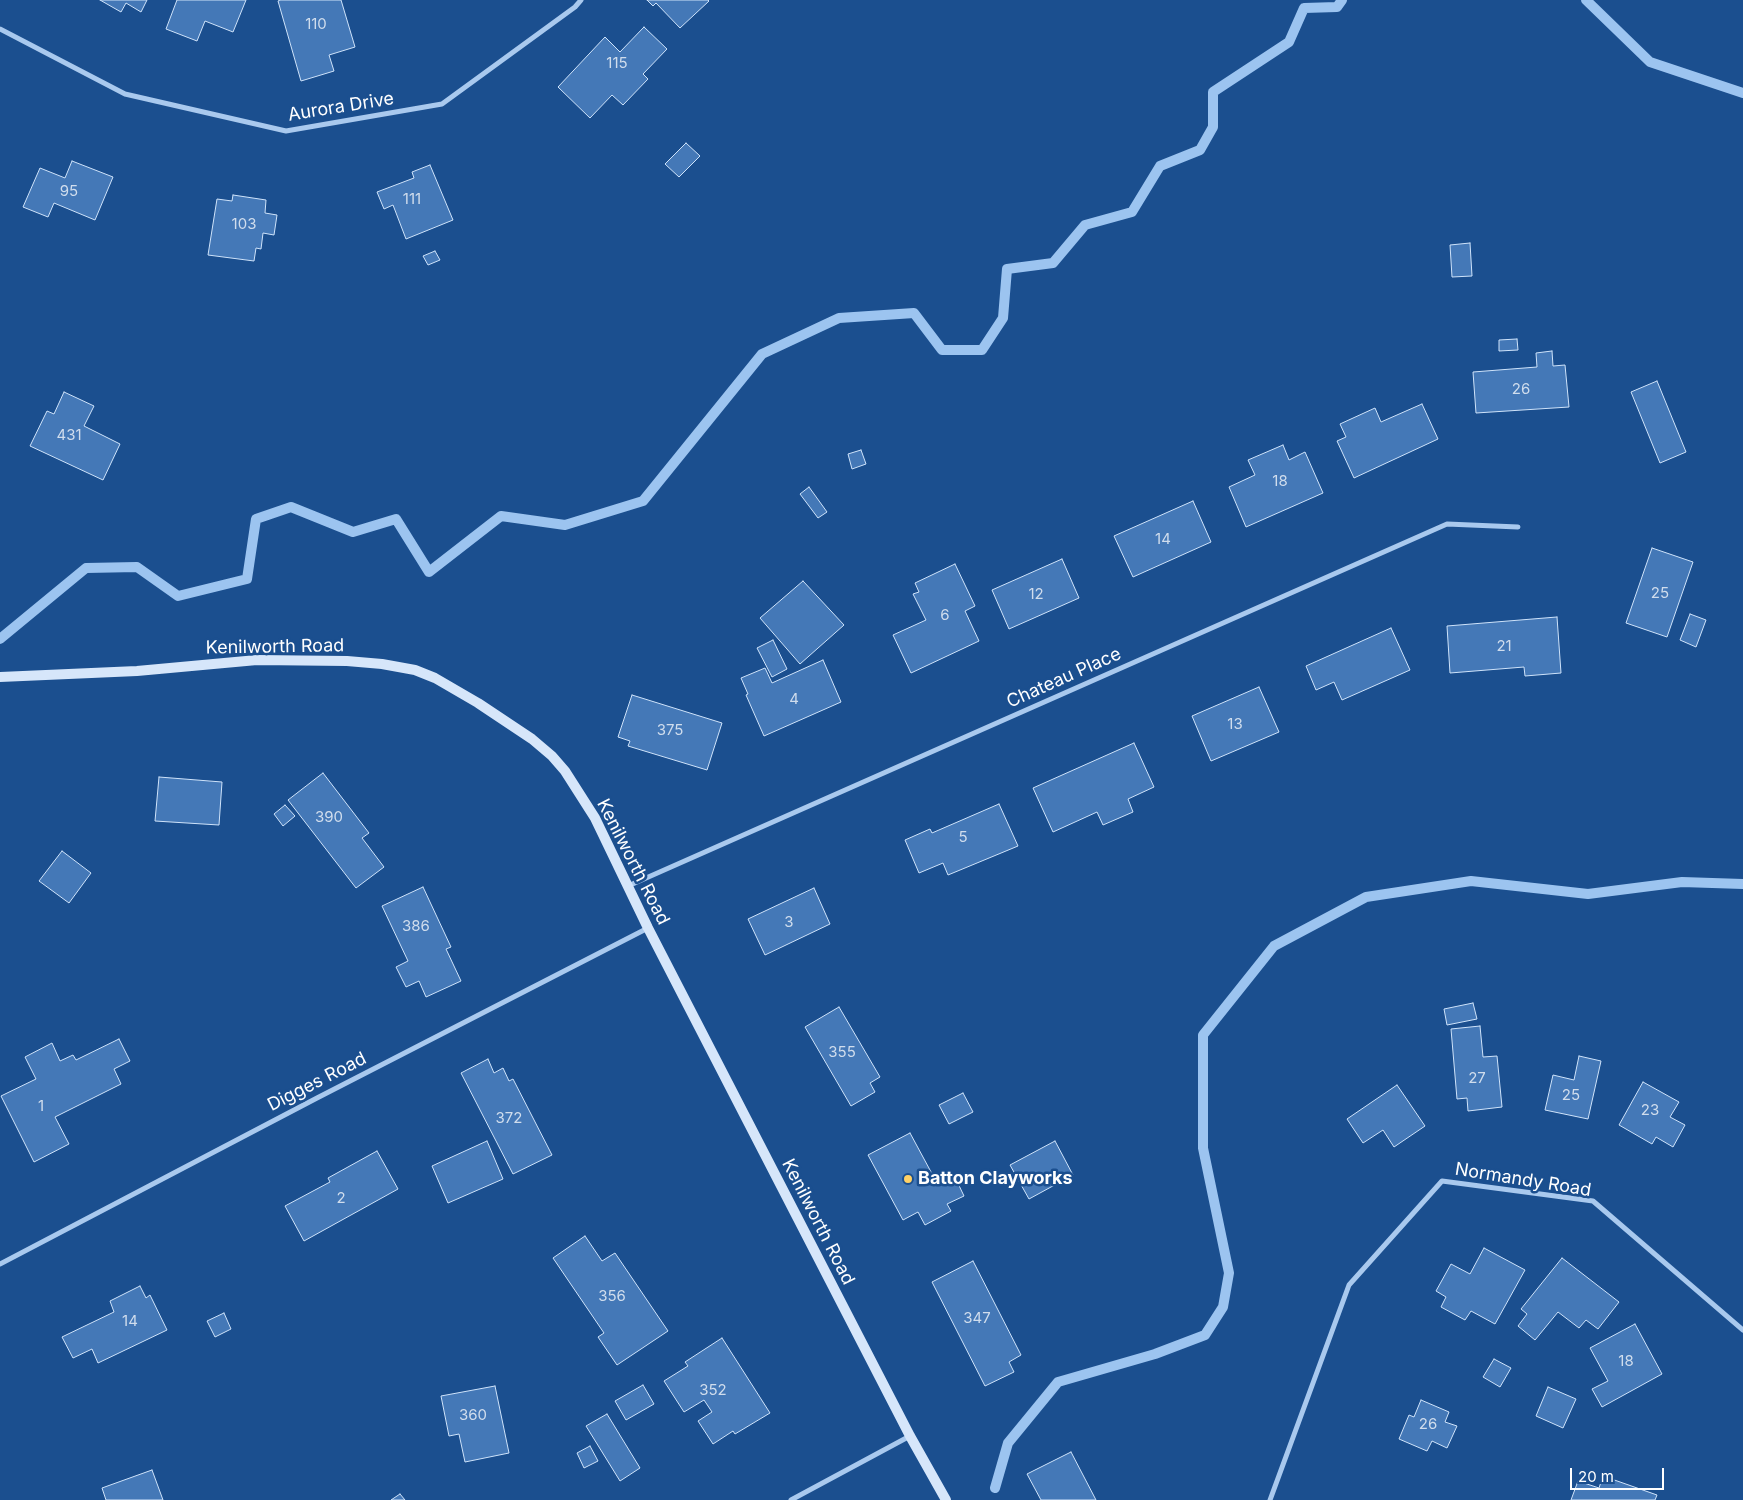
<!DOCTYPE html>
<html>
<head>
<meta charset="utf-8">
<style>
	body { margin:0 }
	#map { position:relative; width:1743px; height:1500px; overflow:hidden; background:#1b4f8f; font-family:Inter,sans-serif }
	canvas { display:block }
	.scale { position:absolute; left:1570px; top:1468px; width:94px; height:22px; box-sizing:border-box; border:2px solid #fff; border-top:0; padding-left:6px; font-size:15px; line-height:18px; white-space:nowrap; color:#fff; -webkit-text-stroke:4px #1b4f8f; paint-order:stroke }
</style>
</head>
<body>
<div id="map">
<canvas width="1743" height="1500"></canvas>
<div class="scale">20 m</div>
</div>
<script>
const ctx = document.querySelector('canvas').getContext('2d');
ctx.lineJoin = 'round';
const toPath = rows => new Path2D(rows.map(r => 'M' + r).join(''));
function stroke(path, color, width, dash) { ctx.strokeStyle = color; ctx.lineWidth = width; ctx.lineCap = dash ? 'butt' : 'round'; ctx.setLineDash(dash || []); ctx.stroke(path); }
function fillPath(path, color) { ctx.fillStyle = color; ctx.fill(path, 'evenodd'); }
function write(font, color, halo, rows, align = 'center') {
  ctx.font = font + ' Inter,sans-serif'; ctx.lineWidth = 5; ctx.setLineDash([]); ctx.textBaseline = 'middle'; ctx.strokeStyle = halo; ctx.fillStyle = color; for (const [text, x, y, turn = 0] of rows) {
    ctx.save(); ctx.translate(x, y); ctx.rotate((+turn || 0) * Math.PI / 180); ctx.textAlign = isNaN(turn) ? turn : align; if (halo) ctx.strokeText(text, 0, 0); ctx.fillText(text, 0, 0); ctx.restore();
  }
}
const stream = toPath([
	[1586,0,1650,62,1743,93],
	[0,639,86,568,137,567,178,596,247,579,256,519,291,507,353,532,396,519,429,572,501,516,565,525,643,501,762,354,839,318,914,313,942,350,982,350,1003,318,1007,269,1053,263,1085,225,1132,212,1160,166,1200,150,1213,127,1213,92,1289,42,1304,8,1337,7,1342,0],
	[995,1488,1008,1443,1058,1382,1155,1354,1205,1335,1223,1307,1229,1273,1203,1148,1203,1035,1274,946,1366,897,1471,881,1588,894,1682,882,1743,884]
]);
const building = toPath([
	[100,0,147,0,141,12,126,3,121,12,100,0],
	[177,0,246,0,233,32,205,21,197,41,166,29,177,0],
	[280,0,341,0,355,47,329,55,334,71,301,81,278,1,280,0],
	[647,0,708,0,709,1,680,28,656,3,653,6,647,0],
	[644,27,667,49,643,74,648,79,623,105,612,95,590,118,558,87,605,37,620,52,644,27],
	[686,143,700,156,679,177,665,164,686,143],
	[72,161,113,177,95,220,54,203,48,217,23,207,40,168,65,178,72,161],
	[430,165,453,220,406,239,393,205,384,209,377,192,414,178,412,172,430,165],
	[233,195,266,200,265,213,277,215,274,235,263,233,261,249,256,248,254,261,208,255,217,199,232,201,233,195],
	[1470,243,1472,276,1452,277,1450,245,1470,243],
	[435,251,440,260,428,265,423,256,435,251],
	[1517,339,1518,350,1499,351,1499,340,1517,339],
	[1552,351,1553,366,1565,365,1569,407,1476,413,1473,372,1537,367,1536,353,1552,351],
	[1657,381,1686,452,1660,463,1631,392,1657,381],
	[64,392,94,406,84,426,120,444,103,480,30,446,47,411,54,414,64,392],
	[1422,404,1438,439,1354,478,1337,441,1346,437,1340,424,1375,408,1381,422,1422,404],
	[1283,445,1289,460,1305,452,1323,493,1246,527,1229,487,1255,475,1248,460,1283,445],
	[861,450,866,464,852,469,848,454,861,450],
	[809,487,827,512,818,518,800,494,809,487],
	[1193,501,1211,542,1133,577,1114,536,1193,501],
	[1652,548,1693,562,1667,637,1626,623,1652,548],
	[1062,559,1079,598,1009,629,992,590,1062,559],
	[955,564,975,606,965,611,979,641,911,673,893,635,926,620,913,594,919,592,915,583,955,564],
	[803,581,844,625,800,664,760,618,803,581],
	[1690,614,1706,620,1696,647,1680,640,1690,614],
	[1557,617,1561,673,1525,676,1524,667,1450,673,1447,626,1557,617],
	[1391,628,1410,670,1342,700,1334,682,1316,690,1306,666,1391,628],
	[773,640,787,669,772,677,757,648,773,640],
	[823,660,841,702,764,736,746,695,748,694,741,678,765,668,772,683,823,660],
	[1259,687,1279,732,1211,761,1192,716,1259,687],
	[632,695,722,723,707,770,628,746,630,741,618,737,632,695],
	[1134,743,1154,787,1128,799,1133,812,1103,825,1097,812,1053,832,1033,788,1134,743],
	[323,773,369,833,362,838,384,867,356,888,288,800,323,773],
	[159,777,222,782,219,825,155,821,159,777],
	[999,804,1018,846,948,875,943,863,919,873,905,840,930,829,932,833,999,804],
	[285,805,295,816,283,826,274,814,285,805],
	[62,851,91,873,69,903,39,881,62,851],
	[423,887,451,947,446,949,461,981,426,997,419,981,406,987,396,967,408,961,382,906,423,887],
	[814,888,830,924,765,955,748,919,814,888],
	[1473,1003,1477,1019,1447,1025,1444,1009,1473,1003],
	[839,1007,880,1077,870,1083,875,1092,851,1106,805,1027,839,1007],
	[1480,1026,1483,1057,1497,1056,1502,1107,1468,1111,1467,1098,1457,1099,1451,1029,1480,1026],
	[119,1039,130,1061,114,1069,121,1084,55,1117,69,1144,34,1162,1,1096,36,1079,25,1057,52,1043,60,1061,73,1055,76,1060,119,1039],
	[1579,1056,1601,1061,1588,1119,1545,1110,1553,1075,1574,1080,1579,1056],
	[488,1059,494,1073,503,1068,509,1081,513,1079,552,1155,513,1174,461,1073,488,1059],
	[1643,1082,1679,1102,1670,1117,1685,1125,1673,1147,1656,1137,1652,1144,1619,1125,1643,1082],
	[1397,1085,1425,1126,1394,1147,1383,1130,1363,1143,1347,1119,1397,1085],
	[963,1093,973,1112,949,1124,939,1105,963,1093],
	[910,1133,937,1183,954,1175,964,1196,947,1204,951,1211,925,1225,918,1212,903,1220,868,1155,910,1133],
	[487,1141,503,1179,448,1203,432,1166,487,1141],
	[1055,1141,1073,1175,1029,1199,1010,1165,1055,1141],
	[377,1151,398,1189,304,1241,285,1206,330,1182,328,1178,377,1151],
	[585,1236,602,1261,615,1253,668,1331,617,1365,598,1337,604,1333,553,1258,585,1236],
	[1484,1248,1525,1270,1495,1324,1471,1311,1465,1320,1441,1307,1446,1297,1436,1291,1451,1264,1470,1274,1484,1248],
	[1562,1258,1619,1302,1598,1329,1586,1320,1579,1328,1558,1312,1535,1340,1518,1326,1527,1314,1521,1309,1562,1258],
	[973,1261,1021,1355,1009,1362,1014,1372,985,1386,932,1282,973,1261],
	[140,1286,146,1298,150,1295,167,1330,98,1363,92,1349,73,1358,62,1337,114,1312,110,1301,140,1286],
	[224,1313,231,1329,215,1337,207,1321,224,1313],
	[1635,1324,1662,1374,1602,1407,1592,1389,1608,1381,1590,1348,1635,1324],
	[722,1338,770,1413,735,1434,733,1431,713,1444,698,1421,712,1412,704,1400,684,1412,664,1381,688,1366,685,1362,722,1338],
	[1494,1359,1511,1368,1500,1387,1483,1377,1494,1359],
	[643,1385,654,1404,626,1420,615,1401,643,1385],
	[495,1386,509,1453,465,1462,459,1434,449,1436,441,1396,495,1386],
	[1548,1387,1576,1399,1563,1428,1536,1416,1548,1387],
	[1421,1400,1449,1412,1445,1422,1457,1426,1447,1448,1432,1441,1427,1451,1399,1439,1409,1415,1414,1417,1421,1400],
	[607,1414,640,1468,620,1481,586,1426,607,1414],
	[590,1446,598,1461,584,1468,577,1453,590,1446],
	[1071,1452,1096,1500,1041,1500,1027,1474,1071,1452],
	[152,1470,163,1500,106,1500,102,1488,152,1470],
	[1603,1476,1657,1495,1655,1500,1571,1500,1578,1481,1599,1488,1603,1476],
	[400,1494,405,1500,391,1500,400,1494]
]);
const street = toPath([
	[0,29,125,94,286,131,442,104,575,7,581,0],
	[628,886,1447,524,1518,527],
	[0,1264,317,1098,648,928],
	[791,1500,910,1436],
	[1270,1500,1349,1285,1442,1181,1593,1201,1743,1330]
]);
const secondary = toPath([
	[0,677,137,671,257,660,347,661,382,664,415,670,435,678,478,703,532,739,552,756,565,771,595,818,648,928,910,1436,946,1500]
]);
const markers = [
	[908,1179,5,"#ffd166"]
];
const numberNames = [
	["110",316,24],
	["115",617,63],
	["95",69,191],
	["111",412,199],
	["103",244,224],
	["26",1521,389],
	["431",69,435],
	["18",1280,481],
	["14",1163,539],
	["25",1660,593],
	["12",1036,594],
	["6",945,615],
	["21",1504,646],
	["4",794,699],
	["13",1235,724],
	["375",670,730],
	["390",329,817],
	["5",963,837],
	["3",789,922],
	["386",416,926],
	["355",842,1052],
	["27",1477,1078],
	["25",1571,1095],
	["1",41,1106],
	["23",1650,1110],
	["372",509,1118],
	["2",341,1198],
	["356",612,1296],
	["347",977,1318],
	["14",130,1321],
	["18",1626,1361],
	["352",713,1390],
	["360",473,1415],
	["26",1428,1424]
];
const streetNames = [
	["Aurora Drive",341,107,-9],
	["Kenilworth Road",275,647,-1],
	["Chateau Place",1064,678,-24],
	["Kenilworth Road",633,862,63],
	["Digges Road",317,1082,-27],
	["Normandy Road",1523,1180,9],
	["Kenilworth Road",818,1222,63]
];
const poiNames = [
	["Batton Clayworks",918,1179]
];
stroke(stream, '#9cc4f0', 10);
fillPath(building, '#4478b7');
stroke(building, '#cfe3fa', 1);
stroke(street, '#a9c9ee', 5);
stroke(secondary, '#d6e6fa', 10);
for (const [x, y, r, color] of markers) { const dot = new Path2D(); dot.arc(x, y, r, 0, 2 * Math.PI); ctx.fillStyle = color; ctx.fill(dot); stroke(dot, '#1b4f8f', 2); }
write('15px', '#d0dded', null, numberNames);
write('18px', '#fff', '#1b4f8f', streetNames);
write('bold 18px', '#fff', '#1b4f8f', poiNames, 'left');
</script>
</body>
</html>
